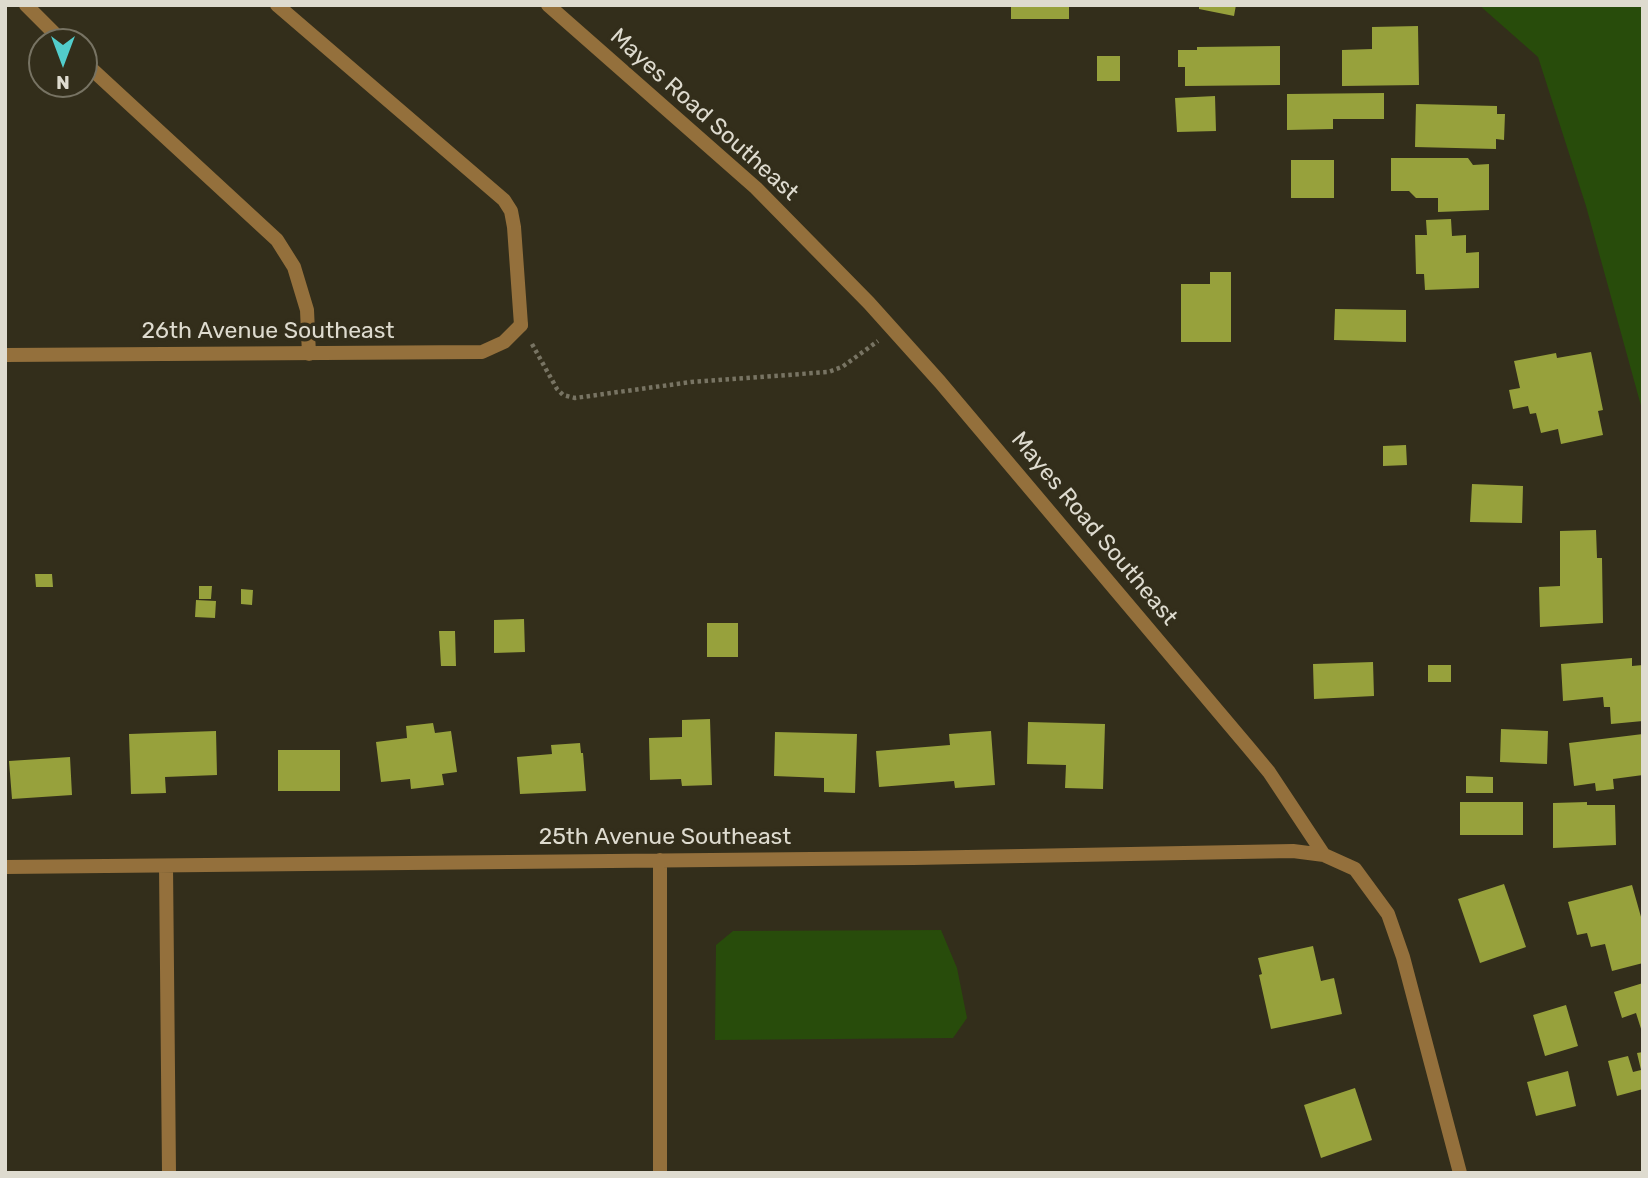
<!DOCTYPE html>
<html>
<head>
<meta charset="utf-8">
<style>
	body { margin:0 }
	#map { position:relative; width:1648px; height:1178px; overflow:hidden; background:#332e1b; font-family:Rubik,sans-serif }
	canvas { display:block }
	.frame { position:absolute; inset:0; border:7px solid #dedbcf; pointer-events:none }
	.north { position:absolute; left:28px; top:28px; width:70px; height:70px; box-sizing:border-box; background:#332e1b; border:2px solid #777363; border-radius:50%; rotate:180deg; font-size:19px; font-weight:700; line-height:28px; text-align:center; color:#dedbcf }
	.north::after { content:''; display:block; margin:auto; width:24px; height:32px; background:#52cdcc; clip-path:polygon(50% 0,100% 100%,50% 72%,0 100%) }
</style>
</head>
<body>
<div id="map">
<canvas width="1648" height="1178"></canvas>
<div class="frame"></div>
<div class="north">N</div>
</div>
<script>
const ctx = document.querySelector('canvas').getContext('2d');
ctx.lineJoin = 'round';
function fillPath(path, color) { ctx.fillStyle = color; ctx.fill(path, 'evenodd'); }
const toPath = rows => new Path2D(rows.map(r => 'M' + r).join(''));
function stroke(path, color, width, dash) { ctx.strokeStyle = color; ctx.lineWidth = width; ctx.lineCap = dash ? 'butt' : 'round'; ctx.setLineDash(dash || []); ctx.stroke(path); }
function write(font, color, halo, rows, align = 'center') {
  ctx.font = font + ' Rubik,sans-serif'; ctx.lineWidth = 7; ctx.setLineDash([]); ctx.textBaseline = 'middle'; ctx.strokeStyle = halo; ctx.fillStyle = color; for (const [text, x, y, turn = 0] of rows) {
    ctx.save(); ctx.translate(x, y); ctx.rotate((+turn || 0) * Math.PI / 180); ctx.textAlign = isNaN(turn) ? turn : align; if (halo) ctx.strokeText(text, 0, 0); ctx.fillText(text, 0, 0); ctx.restore();
  }
}
const water = toPath([
	[1479,5,1643,5,1643,413,1586,206,1538,57],
	[941,930,957,968,967,1018,953,1038,715,1040,716,945,733,931]
]);
const building = toPath([
	[1011,5,1069,5,1069,19,1011,19],
	[1199,5,1236,5,1234,16,1199,9],
	[1418,26,1419,85,1342,86,1342,50,1372,49,1372,27],
	[1280,46,1280,85,1185,86,1185,67,1178,67,1178,50,1197,50,1197,47],
	[1097,56,1120,56,1120,81,1097,81],
	[1384,93,1384,119,1333,119,1333,129,1287,130,1287,94],
	[1215,96,1216,131,1177,132,1175,98],
	[1416,104,1497,106,1497,114,1505,114,1504,140,1496,139,1496,149,1415,147],
	[1391,158,1468,158,1473,165,1489,164,1489,210,1438,212,1438,198,1416,198,1409,191,1391,191],
	[1291,160,1334,160,1334,198,1291,198],
	[1451,219,1452,236,1466,235,1466,253,1479,252,1479,288,1425,290,1424,274,1416,274,1415,235,1427,235,1426,220],
	[1210,272,1231,272,1231,342,1181,342,1181,284,1210,284],
	[1335,309,1406,310,1406,342,1334,340],
	[1591,352,1603,410,1598,411,1603,435,1561,444,1558,429,1541,433,1536,413,1530,414,1528,406,1513,409,1509,390,1520,388,1514,361,1556,353,1557,358],
	[1406,445,1407,465,1383,466,1383,446],
	[1472,484,1523,486,1522,523,1470,522],
	[1596,530,1597,558,1602,558,1603,623,1540,627,1539,587,1560,586,1560,531],
	[35,574,52,574,53,587,36,587],
	[199,586,212,586,211,599,199,599],
	[241,589,253,590,252,605,241,604],
	[196,600,216,601,215,618,195,617],
	[524,619,525,652,494,653,494,620],
	[707,623,738,623,738,657,707,657],
	[439,631,455,631,456,666,441,666],
	[1632,658,1632,666,1643,665,1643,721,1611,724,1610,707,1604,707,1603,697,1563,701,1561,664],
	[1373,662,1374,696,1314,699,1313,664],
	[1428,665,1451,665,1451,682,1428,682],
	[710,719,712,785,682,786,681,779,650,780,649,738,682,737,682,720],
	[1028,722,1105,724,1103,789,1065,788,1066,765,1027,764],
	[433,723,435,733,451,731,457,772,442,774,444,785,411,789,410,779,381,782,376,742,407,738,406,726],
	[1501,729,1548,731,1547,764,1500,762],
	[216,731,217,775,165,777,166,793,131,794,129,734],
	[991,731,995,785,955,788,954,781,879,787,876,751,950,745,949,734],
	[775,732,857,734,855,793,824,792,824,778,774,776],
	[1643,734,1643,775,1613,779,1614,789,1596,791,1595,783,1574,786,1569,743],
	[580,743,581,753,583,753,586,791,520,794,517,757,552,754,551,745],
	[278,750,340,750,340,791,278,791],
	[70,757,72,795,12,799,9,761],
	[1466,776,1493,777,1493,793,1466,793],
	[1460,802,1523,802,1523,835,1460,835],
	[1587,802,1587,805,1615,805,1616,845,1553,848,1553,803],
	[1504,884,1526,947,1480,963,1458,899],
	[1632,885,1643,924,1643,963,1612,971,1605,944,1591,947,1587,933,1577,935,1568,902],
	[1313,946,1321,981,1334,978,1342,1014,1271,1029,1259,975,1262,974,1258,958],
	[1643,983,1643,1032,1642,1032,1636,1013,1622,1018,1614,992],
	[1566,1005,1578,1046,1545,1056,1533,1015],
	[1643,1052,1643,1089,1617,1096,1608,1061,1628,1056,1633,1072,1641,1070,1637,1053],
	[1568,1071,1576,1106,1536,1116,1527,1082],
	[1355,1088,1372,1140,1321,1158,1304,1105]
]);
const path = toPath([
	[532,344,557,389,563,395,575,398,691,382,828,372,842,367,878,341]
]);
const service = toPath([
	[277,5,504,200,511,211,514,227,521,325]
]);
const minor = toPath([
	[26,5,63,42],
	[548,5,756,188,869,303,940,382,1249,748,1269,772,1324,855,1355,869,1388,914,1403,957,1460,1173],
	[84,62,277,240,294,267,307,310,309,354],
	[5,355,482,352,504,342,521,325],
	[660,860,660,1173],
	[166,866,169,1173],
	[5,867,913,858,1293,851,1324,855]
]);
const streetNames = [
	["Mayes Road Southeast",704,115,42],
	["26th Avenue Southeast",268,331],
	["Mayes Road Southeast",1094,529,50],
	["25th Avenue Southeast",665,837]
];
fillPath(water, '#284c0b');
fillPath(building, '#97a13c');
stroke(path, '#787463', 4.5, [3.5, 3.5]);
stroke(service, '#94703c', 14);
stroke(minor, '#94703c', 14);
write('23px', '#dedbcf', '#332e1b', streetNames);
</script>
</body>
</html>
